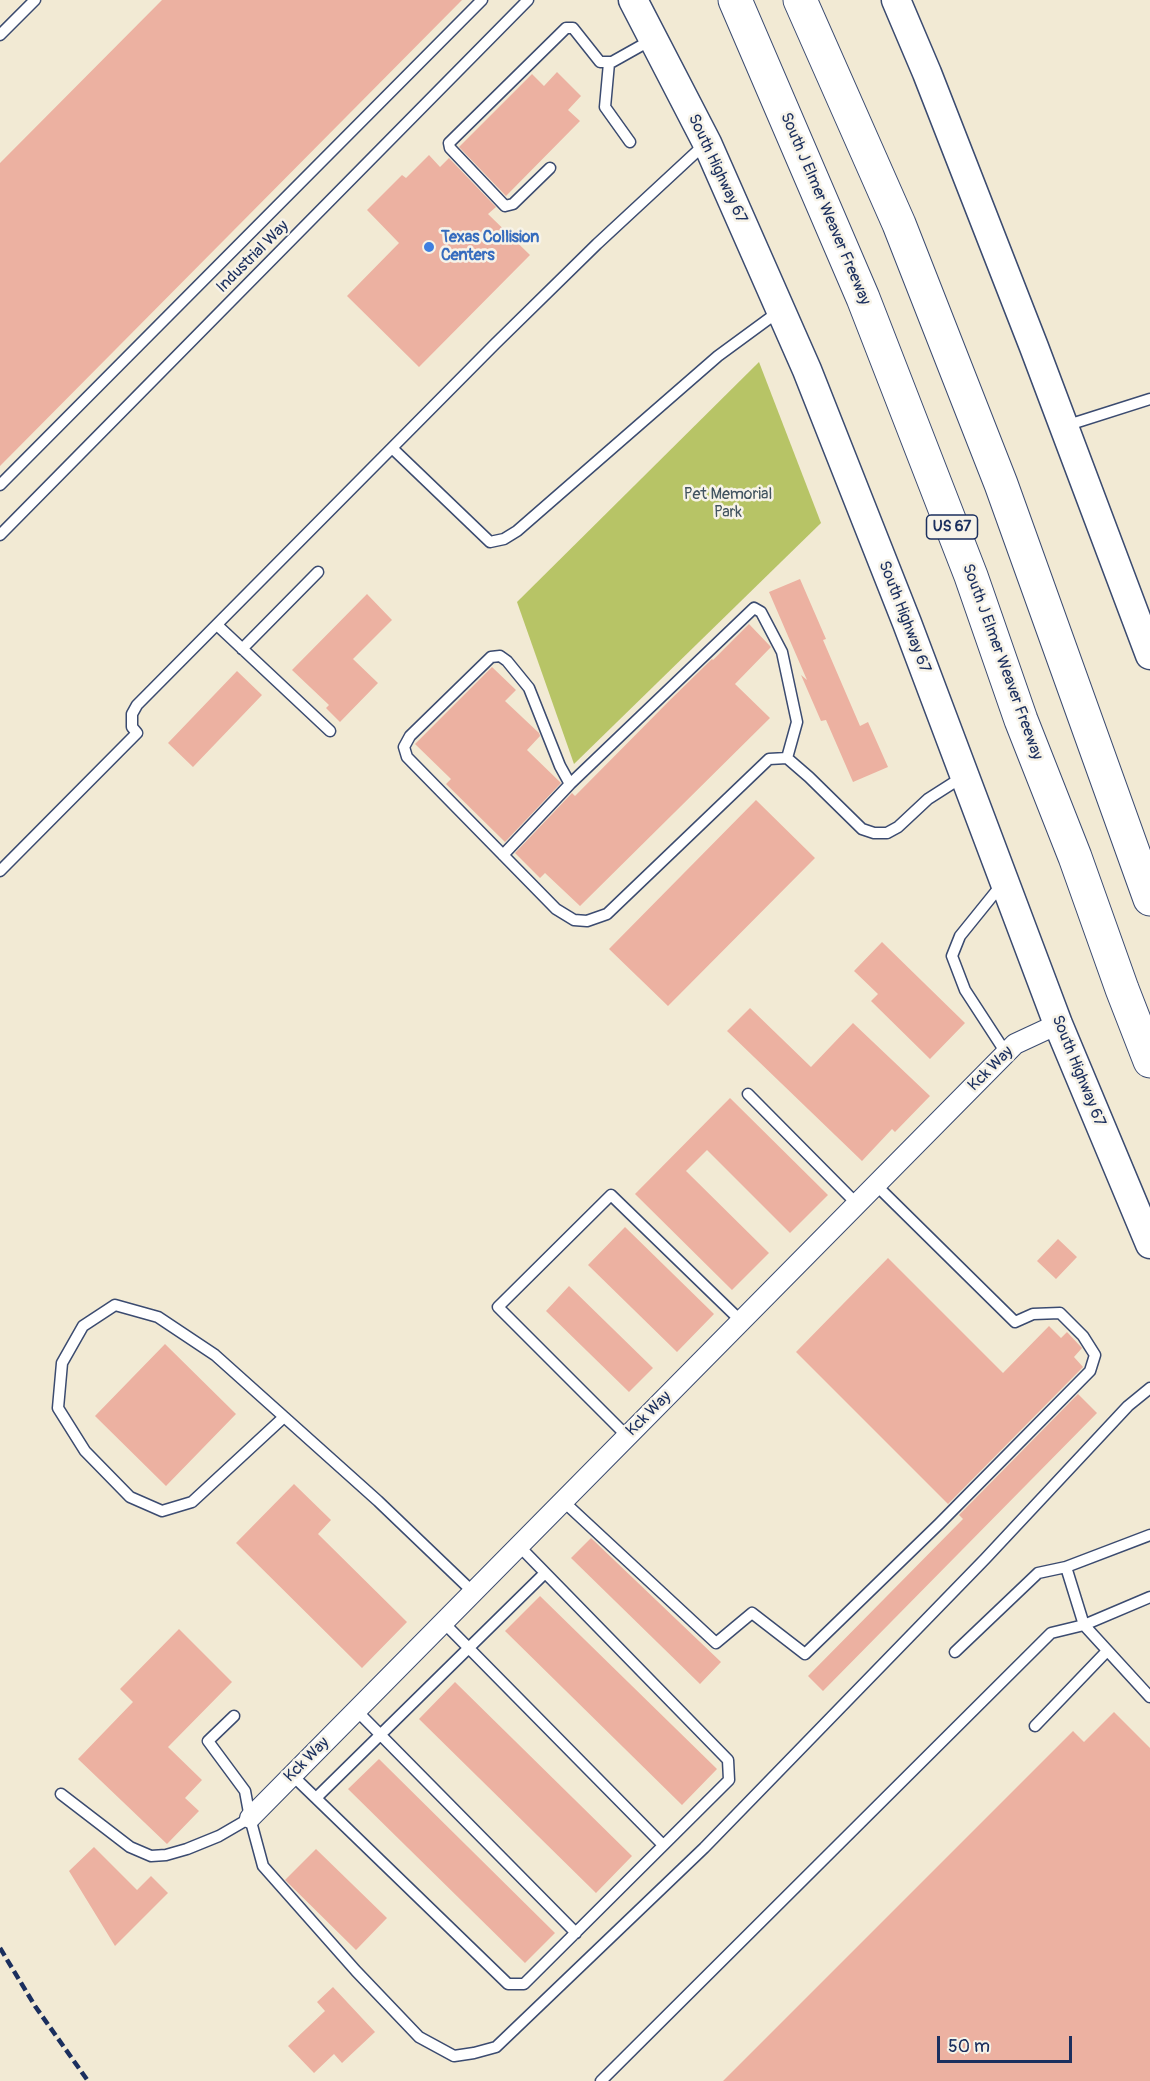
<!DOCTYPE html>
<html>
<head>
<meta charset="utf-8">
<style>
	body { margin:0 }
	#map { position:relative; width:1150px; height:2081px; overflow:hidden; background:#f2ead4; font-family:Pangolin,sans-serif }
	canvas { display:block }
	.scale { position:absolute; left:937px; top:2036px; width:135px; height:27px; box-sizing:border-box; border:3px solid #1b2f5e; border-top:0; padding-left:8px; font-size:18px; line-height:21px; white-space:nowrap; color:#1b2f5e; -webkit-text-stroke:4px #f7f3e8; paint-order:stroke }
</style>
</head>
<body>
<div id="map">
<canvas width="1150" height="2081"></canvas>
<div class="scale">50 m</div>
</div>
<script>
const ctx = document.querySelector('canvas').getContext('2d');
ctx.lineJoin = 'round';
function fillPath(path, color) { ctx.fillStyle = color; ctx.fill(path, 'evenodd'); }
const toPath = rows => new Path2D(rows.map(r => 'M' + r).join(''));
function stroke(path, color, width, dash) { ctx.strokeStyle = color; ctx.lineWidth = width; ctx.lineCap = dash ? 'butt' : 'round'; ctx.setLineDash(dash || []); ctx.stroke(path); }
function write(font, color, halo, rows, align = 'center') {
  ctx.font = font + ' Pangolin,sans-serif'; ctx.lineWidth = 5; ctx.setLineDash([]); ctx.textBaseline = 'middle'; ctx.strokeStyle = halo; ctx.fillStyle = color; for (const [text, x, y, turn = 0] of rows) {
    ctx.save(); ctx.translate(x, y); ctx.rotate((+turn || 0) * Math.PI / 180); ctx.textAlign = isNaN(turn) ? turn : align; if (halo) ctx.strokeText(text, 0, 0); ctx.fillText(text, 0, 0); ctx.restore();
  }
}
const green = toPath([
	[759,362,821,523,574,764,517,602]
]);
const building = toPath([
	[162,0,462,0,0,466,0,163],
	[557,72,581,96,568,110,580,121,506,196,459,147,532,74,544,86],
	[429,155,440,167,449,158,496,207,488,214,530,255,419,367,347,296,399,243,367,210,402,175,406,178],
	[800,579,826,639,823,640,860,726,868,722,888,767,853,782,826,720,821,721,801,675,807,680,769,592],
	[367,594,392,620,353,659,378,683,340,722,326,708,329,705,292,670],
	[749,624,771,647,735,684,770,718,580,906,545,873,540,878,515,853,572,793,575,796,669,701,712,659,713,660],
	[492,667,516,690,505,701,539,733,540,736,527,750,561,783,505,842,446,784,451,779,415,744],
	[237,671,262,695,193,767,168,743],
	[756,800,815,858,668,1006,609,949],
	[882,942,965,1023,930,1059,871,1001,878,994,854,971],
	[750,1008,811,1067,853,1023,930,1096,895,1132,892,1129,862,1161,727,1031],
	[730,1098,828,1195,790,1233,707,1150,686,1171,769,1253,732,1290,635,1194],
	[625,1227,714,1314,677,1352,588,1265],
	[1058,1239,1077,1257,1056,1279,1037,1261],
	[888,1258,1003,1373,1049,1326,1061,1338,1067,1332,1082,1348,1074,1357,1083,1367,948,1504,796,1352],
	[569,1286,653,1368,629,1392,546,1311],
	[165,1344,236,1414,166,1486,95,1416],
	[1078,1394,1097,1413,823,1691,808,1676,963,1519,959,1515],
	[294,1484,331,1520,318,1534,407,1622,362,1668,236,1543],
	[591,1538,721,1662,700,1684,571,1558],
	[540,1596,717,1769,682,1805,505,1631],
	[179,1629,232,1682,168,1747,202,1780,185,1798,199,1811,167,1844,78,1759,133,1702,120,1689],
	[455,1682,632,1856,596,1893,419,1719],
	[1114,1712,1150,1748,1150,2081,723,2081,1073,1731,1084,1742],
	[379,1759,555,1933,525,1963,348,1789],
	[94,1847,137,1890,151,1876,168,1893,115,1946,69,1871],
	[316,1849,387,1918,356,1950,285,1880],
	[333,1987,375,2032,342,2063,334,2054,314,2073,288,2046,325,2011,317,2002]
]);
const service = toPath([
	[0,35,35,0],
	[609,63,605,107,630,142],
	[550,168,513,204,505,206,450,148,449,143,566,28,573,28,600,62,612,62,653,39],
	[1065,426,1150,399],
	[392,448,490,542,504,539,517,531,718,356,778,312],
	[0,485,482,0],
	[0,535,528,0],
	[217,625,330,731],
	[242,649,318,572],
	[787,758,797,722,782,652,761,612,754,608,570,784,560,766,529,688,507,661,500,656,491,657,410,736,404,747,407,757,556,909,574,920,587,921,607,914,769,759,787,758,809,777,862,829,874,833,887,833,898,827,928,799,964,776],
	[503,855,570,784],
	[0,871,137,733,132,727,132,714,137,705,495,344,597,244,706,143],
	[1002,884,960,936,952,956,965,990,1006,1053],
	[748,1094,857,1204],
	[284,1417,192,1502,162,1511,130,1497,85,1451,58,1408,62,1363,83,1326,115,1305,158,1317,215,1355,378,1501,473,1592],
	[627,1436,498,1307,611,1195,741,1321],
	[563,1501,716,1643,752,1613,805,1654,939,1524,1090,1371,1095,1355,1083,1336,1060,1313,1033,1314,1015,1322,876,1185],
	[1066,1567,1150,1535],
	[443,1622,663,1845],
	[955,1652,1038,1573,1066,1567,1084,1625,1150,1697],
	[356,1710,576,1933],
	[234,1716,208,1741,245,1791,250,1818,263,1866,356,1971,419,2037,454,2056,474,2053,496,2047,704,1848,985,1559,1128,1406,1150,1388],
	[1035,1726,1107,1651],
	[292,1775,508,1984,524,1984,729,1780,728,1760,519,1546],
	[61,1794,130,1847,151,1856,166,1855,187,1849,219,1836,250,1818],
	[316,1798,545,1573],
	[601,2081,1051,1633,1084,1625,1150,1597]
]);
const minor = toPath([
	[250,1818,1015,1044,1058,1024]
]);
const secondary = toPath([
	[633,0,707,143,807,370,907,623,1058,1024,1150,1244],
	[896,0,927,73,1034,347,1150,655]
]);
const motorway = toPath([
	[735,0,863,298,971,576,1021,720,1075,857,1122,989,1150,1061],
	[800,0,899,224,1001,484,1150,899]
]);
const rail = toPath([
	[0,1948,35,2006,88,2081]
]);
const markers = [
	[429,247,6,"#3f7fe0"]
];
const shields = [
	[952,527,51]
];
const shieldNames = [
	["US 67",952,527]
];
const streetNames = [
	["South Highway 67",717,169,65],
	["South J Elmer Weaver Freeway",825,209,67],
	["Industrial Way",253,257,-45],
	["South Highway 67",904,617,69],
	["South J Elmer Weaver Freeway",1002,662,70],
	["Kck Way",991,1069,-45],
	["South Highway 67",1078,1071,68],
	["Kck Way",649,1414,-45],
	["Kck Way",307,1760,-45]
];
const shopNames = [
	["Texas Collision",441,238],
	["Centers",441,256]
];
const parkNames = [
	["Pet Memorial",728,495],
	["Park",728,513]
];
fillPath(green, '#b7c466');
fillPath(building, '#ecb1a1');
stroke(service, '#3b4b70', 13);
stroke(minor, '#3b4b70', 22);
stroke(secondary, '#3b4b70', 31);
stroke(motorway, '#3b4b70', 35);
stroke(service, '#fff', 10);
stroke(minor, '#fff', 20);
stroke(secondary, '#fff', 28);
stroke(motorway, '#fff', 33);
stroke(rail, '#1b2f5e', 4.5, [9, 4.5]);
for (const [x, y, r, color] of markers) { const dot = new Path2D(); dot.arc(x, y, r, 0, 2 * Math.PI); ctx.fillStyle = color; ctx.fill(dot); stroke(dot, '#f7f3e8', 2); }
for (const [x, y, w] of shields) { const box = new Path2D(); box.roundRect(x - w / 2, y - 12, w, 24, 4.5); ctx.fillStyle = '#f7f3e8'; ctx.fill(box); stroke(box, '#1b2f5e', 1.5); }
write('bold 15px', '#1b2f5e', null, shieldNames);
write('16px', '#1b2f5e', '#f7f3e8', streetNames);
write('bold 16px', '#366cbe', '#f7f3e8', shopNames, 'left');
write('16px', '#425460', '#f7f3e8', parkNames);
</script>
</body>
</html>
